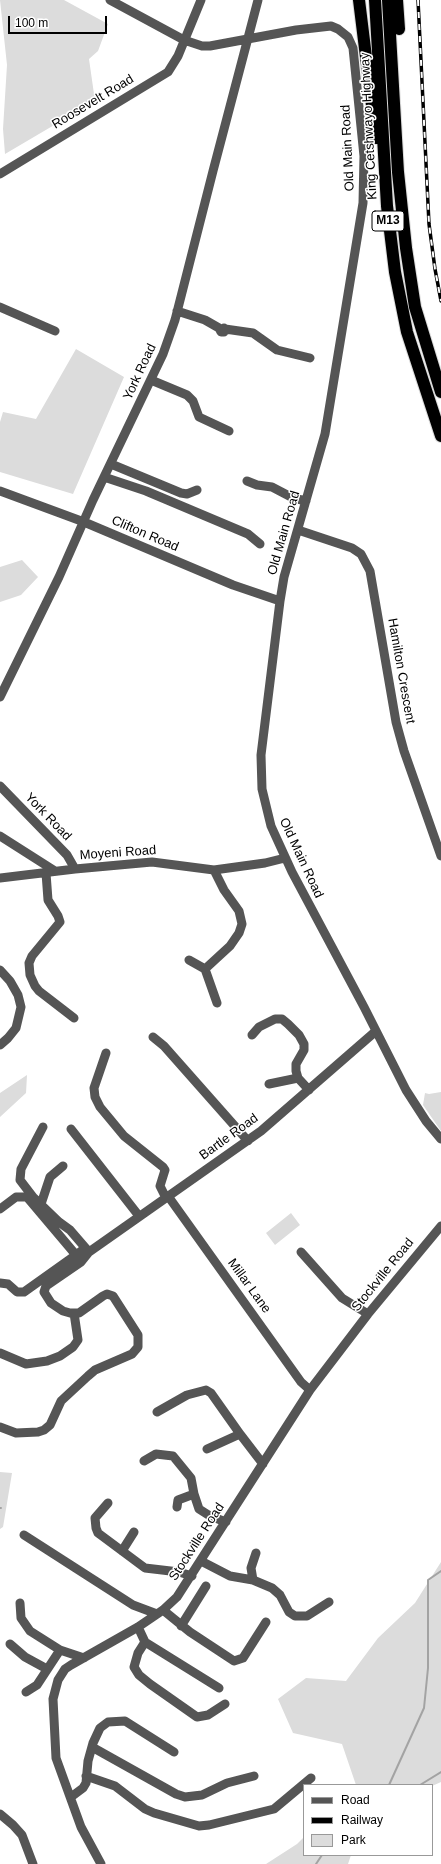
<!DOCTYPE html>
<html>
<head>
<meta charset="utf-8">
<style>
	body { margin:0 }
	#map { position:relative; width:441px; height:1864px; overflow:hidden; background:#fff; font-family:Helvetica,sans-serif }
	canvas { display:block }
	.legend { position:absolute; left:303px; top:1784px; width:130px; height:72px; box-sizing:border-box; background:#fff; border:1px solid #999; margin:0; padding:5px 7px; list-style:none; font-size:12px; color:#000 }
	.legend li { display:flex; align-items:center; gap:8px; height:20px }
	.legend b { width:20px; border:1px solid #999 }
	.scale { position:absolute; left:8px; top:16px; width:99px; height:18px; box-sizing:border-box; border:2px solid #000; border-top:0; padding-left:5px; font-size:12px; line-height:14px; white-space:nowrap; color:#000; -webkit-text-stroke:3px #fff; paint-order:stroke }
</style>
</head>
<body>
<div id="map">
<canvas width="441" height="1864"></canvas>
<ul class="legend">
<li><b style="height:5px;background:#555"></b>Road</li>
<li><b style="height:5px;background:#000"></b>Railway</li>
<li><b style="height:11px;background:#dcdcdc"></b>Park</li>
</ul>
<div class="scale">100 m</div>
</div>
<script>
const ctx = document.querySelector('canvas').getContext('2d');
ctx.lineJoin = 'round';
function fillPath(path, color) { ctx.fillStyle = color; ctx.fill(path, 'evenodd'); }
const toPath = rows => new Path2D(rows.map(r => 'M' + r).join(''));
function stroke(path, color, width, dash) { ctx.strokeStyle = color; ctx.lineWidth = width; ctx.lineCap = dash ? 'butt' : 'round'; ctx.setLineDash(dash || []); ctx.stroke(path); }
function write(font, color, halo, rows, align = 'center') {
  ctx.font = font + ' Helvetica,sans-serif'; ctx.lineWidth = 3; ctx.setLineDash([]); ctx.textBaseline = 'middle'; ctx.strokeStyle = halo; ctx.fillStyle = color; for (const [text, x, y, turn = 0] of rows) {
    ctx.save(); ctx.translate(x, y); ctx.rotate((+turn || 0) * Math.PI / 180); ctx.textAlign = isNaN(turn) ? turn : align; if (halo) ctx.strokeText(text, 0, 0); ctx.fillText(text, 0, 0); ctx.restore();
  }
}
const green = toPath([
	[0,0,64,0,108,24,98,51,89,59,95,101,5,154,3,129,7,65],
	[76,349,124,377,73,494,0,472,0,422,3,412,36,419],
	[22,560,38,577,21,595,0,602,0,567],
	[27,1075,26,1093,0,1117,0,1093],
	[441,1092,441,1131,423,1105,425,1093,429,1094],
	[291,1213,300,1225,275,1245,266,1233],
	[0,1472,12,1473,3,1527,0,1529],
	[441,1562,441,1782,432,1786,356,1785,342,1744,293,1733,278,1699,306,1678,346,1681,378,1638,415,1603],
	[304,1837,304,1855,351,1855,348,1864,266,1864,297,1844]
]);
const stream = toPath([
	[0,1508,1,1508],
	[389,1785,424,1708,428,1668,428,1580,441,1571],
	[420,1785,441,1772],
	[316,1864,322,1855]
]);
const minor = toPath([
	[110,0,184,40,202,46,210,46,296,30,331,26,338,29,348,37,353,48,364,156,363,203,325,434,284,577,280,601,261,755,262,789,271,826,292,872,364,1007,406,1090,426,1121,441,1139],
	[0,174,168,72,178,56,201,0],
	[0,307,55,331],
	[177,311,205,320,219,328,221,332,224,332,224,328],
	[225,329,253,333,277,350,310,358],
	[151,380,187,395,193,401,199,417,229,431],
	[111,464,181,493,187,494,197,490],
	[104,477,146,491,248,534,260,544],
	[247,481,257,485,272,487,293,498,306,501],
	[0,491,84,522,233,585,280,601],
	[298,530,352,548,361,554,370,571,396,722,404,751,441,856],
	[0,697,59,577,93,500,163,354,175,320,213,171,258,0],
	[0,786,67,855,75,869],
	[0,836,55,871],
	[214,870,224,890,239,911,242,924,239,933,230,946,205,969,217,1003],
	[46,873,48,900,58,916,60,922,32,956,29,963,30,975,35,986,39,991,74,1018],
	[0,878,75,869,152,862,214,870,265,863,285,858],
	[189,960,205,969],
	[0,970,10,981,18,995,21,1007,16,1028,8,1038,0,1045],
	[252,1035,259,1027,275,1019,282,1019,288,1024,299,1035,304,1044,304,1050,296,1064,296,1071,298,1078,309,1090],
	[153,1037,164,1046,248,1141],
	[106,1053,94,1088,95,1097,100,1107,124,1136,163,1167,165,1170,160,1186,166,1198],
	[269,1084,298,1078],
	[43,1127,21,1169,20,1180,33,1197,59,1222,70,1230,89,1252],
	[71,1129,139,1216],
	[168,1196,301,1382,310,1390],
	[41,1204,50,1177,63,1166],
	[0,1209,16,1197,27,1197,76,1255,85,1248],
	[301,1252,342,1298,368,1314],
	[0,1283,8,1284,17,1292,24,1292,76,1255],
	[0,1353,26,1364,47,1361,60,1356,73,1347,78,1340,74,1313],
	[157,1412,187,1395,206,1390,211,1393,240,1434],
	[0,1427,16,1433,38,1432,44,1430,50,1425,61,1401,88,1376,95,1370,132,1354,138,1347,138,1335,113,1296,107,1294,103,1296,79,1313,70,1313,63,1311,51,1303,44,1292,46,1286,81,1262,89,1252,261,1131,376,1031],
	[207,1449,240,1434,263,1464],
	[144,1461,156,1454,173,1456,191,1478,194,1494,199,1509,210,1516,226,1522],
	[108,1503,95,1518,96,1528,98,1533,145,1568,179,1572,192,1576],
	[177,1507,178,1500,194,1494],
	[24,1535,133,1605,157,1614],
	[122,1551,134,1532],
	[201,1561,230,1576,253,1580,272,1588,280,1595,289,1612,295,1616,307,1616,329,1602],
	[253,1580,251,1568,256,1553],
	[20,1603,21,1618,30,1631,60,1650],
	[163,1610,190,1632,234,1661,243,1658,266,1622],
	[181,1626,206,1586],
	[138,1627,145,1642,219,1688],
	[145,1642,138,1653,134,1667,139,1675,150,1684,197,1717,208,1715,225,1704],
	[10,1644,25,1657,47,1669],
	[26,1692,37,1685,60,1650,84,1658],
	[92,1747,176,1794,185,1797,202,1795,227,1783,254,1776],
	[86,1776,115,1786,145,1809,154,1813,199,1826,209,1825,274,1809,311,1778],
	[71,1797,83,1788,86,1783,88,1761,93,1743,100,1728,108,1722,125,1721,174,1752],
	[0,1814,13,1825,22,1835,33,1864],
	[101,1864,81,1827,56,1758,53,1699,58,1680,65,1669,71,1665,138,1627,163,1610,177,1597,310,1390,368,1314,441,1226]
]);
const highway = toPath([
	[359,0,376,138],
	[375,0,387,206,395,272,407,332,441,436],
	[388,0,398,172,406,248,415,307,441,392],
	[397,0,399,29]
]);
const rail = toPath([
	[418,0,429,224,435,269,441,301]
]);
const shields = [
	[388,221,32]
];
const shieldNames = [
	["M13",388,221]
];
const streetNames = [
	["Roosevelt Road",93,102,-31],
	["King Cetshwayo Highway",369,126,-93],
	["Old Main Road",348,148,-93],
	["York Road",140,372,-65],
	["Old Main Road",284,533,-74],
	["Clifton Road",145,534,23],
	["Hamilton Crescent",401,671,80],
	["York Road",48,817,46],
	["Moyeni Road",118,853,-4],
	["Old Main Road",301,858,65],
	["Bartle Road",229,1137,-36],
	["Stockville Road",383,1275,-51],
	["Millar Lane",249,1286,54],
	["Stockville Road",197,1542,-57]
];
fillPath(green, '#dcdcdc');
stroke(stream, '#a3a3a3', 2);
stroke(highway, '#dbdbdb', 14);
stroke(minor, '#555', 9);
stroke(highway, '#000', 12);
stroke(rail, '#000', 3.5);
stroke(rail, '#fff', 2, [6]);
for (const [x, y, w] of shields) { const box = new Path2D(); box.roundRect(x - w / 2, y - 10, w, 20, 3); ctx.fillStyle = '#fff'; ctx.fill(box); stroke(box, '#000', 1); }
write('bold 12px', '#000', null, shieldNames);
write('13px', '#000', '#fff', streetNames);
</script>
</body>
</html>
